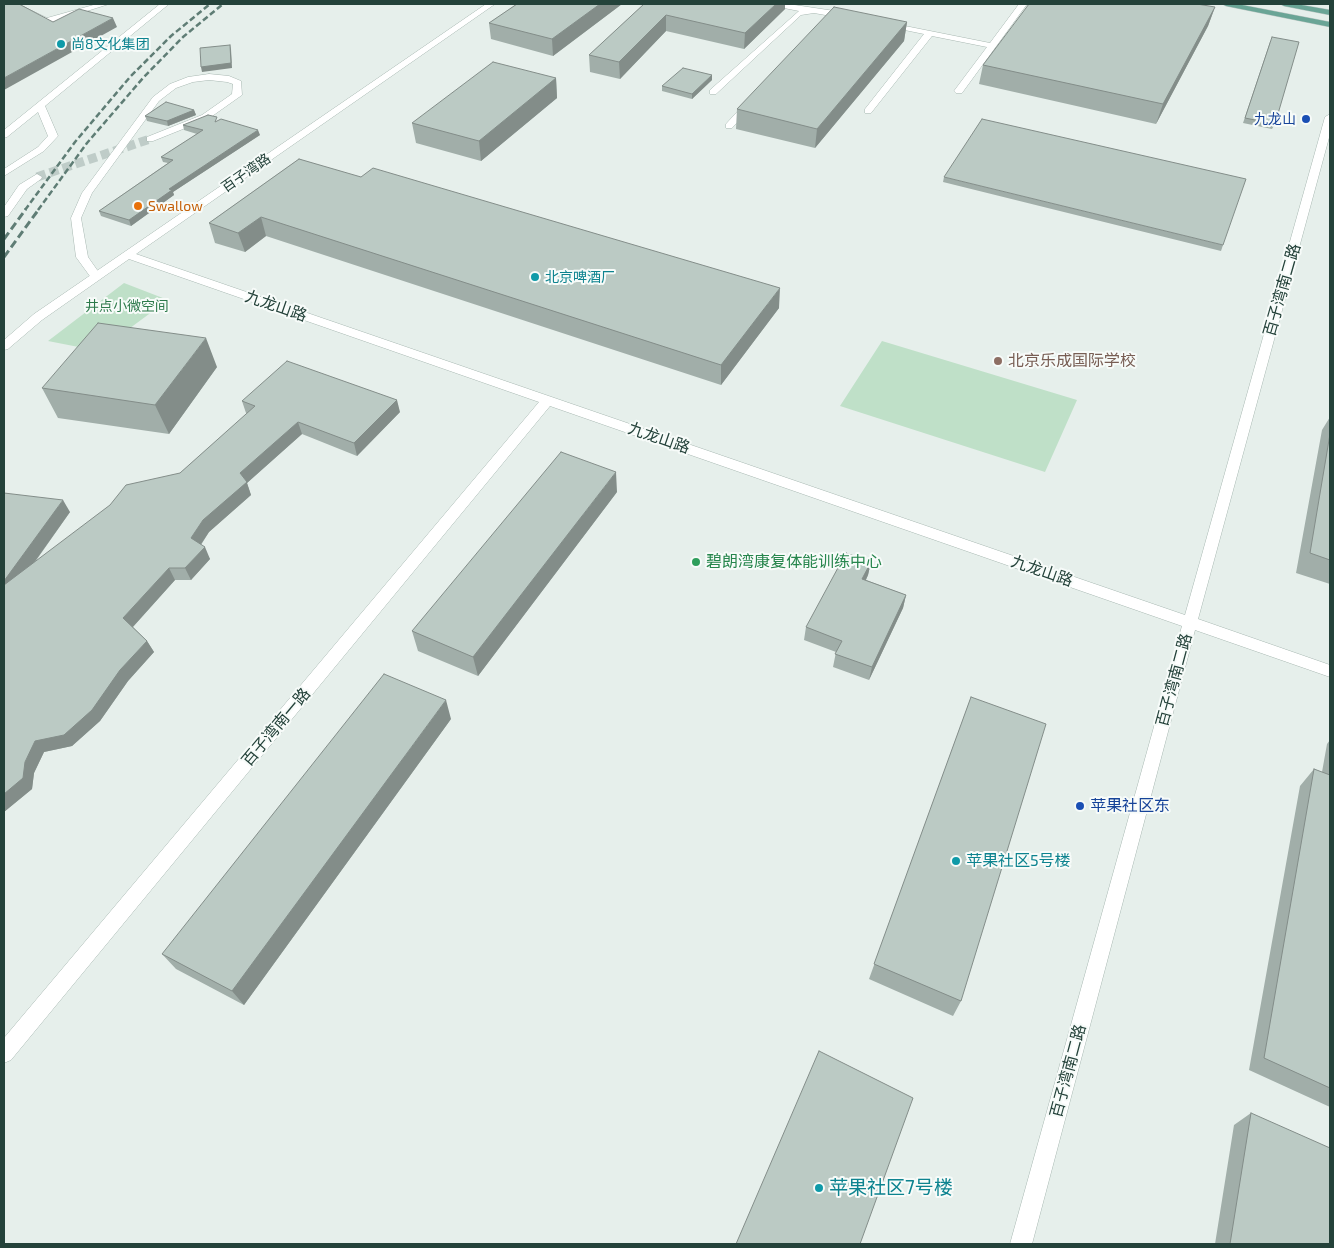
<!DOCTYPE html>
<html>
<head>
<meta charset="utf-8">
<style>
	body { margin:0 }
	#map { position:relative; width:1334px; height:1248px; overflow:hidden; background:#e6efeb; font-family:"Exo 2",sans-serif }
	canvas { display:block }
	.frame { position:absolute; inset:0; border:5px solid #24423a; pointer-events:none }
</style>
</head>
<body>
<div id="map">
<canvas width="1334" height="1248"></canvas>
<div class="frame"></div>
</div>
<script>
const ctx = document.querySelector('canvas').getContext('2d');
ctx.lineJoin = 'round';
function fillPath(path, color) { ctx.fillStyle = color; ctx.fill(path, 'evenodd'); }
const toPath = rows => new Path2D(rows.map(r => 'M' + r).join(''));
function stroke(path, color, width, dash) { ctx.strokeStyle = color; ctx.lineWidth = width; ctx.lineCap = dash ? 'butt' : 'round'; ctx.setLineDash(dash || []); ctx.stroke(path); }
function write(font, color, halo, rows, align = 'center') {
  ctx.font = font + ' "Exo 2","Noto Sans SC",sans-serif'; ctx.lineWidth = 4; ctx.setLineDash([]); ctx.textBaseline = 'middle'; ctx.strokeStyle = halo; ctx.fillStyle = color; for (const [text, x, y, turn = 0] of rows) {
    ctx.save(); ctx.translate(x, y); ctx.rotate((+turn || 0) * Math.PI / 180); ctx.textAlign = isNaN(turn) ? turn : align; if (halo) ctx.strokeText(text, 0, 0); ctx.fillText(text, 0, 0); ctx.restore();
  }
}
const green = toPath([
	[124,283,168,300,99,351,48,341],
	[882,341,1077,400,1045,472,840,406]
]);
const minorTunnel = toPath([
	[37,177,150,139]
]);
const minor = toPath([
	[8,4,18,4,47,18,97,4,109,4,46,24,8,4],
	[160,4,169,4,45,106,58,136,44,151,4,176,4,169,38,147,48,136,38,112,7,137,4,138,4,130,160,4],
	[770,4,788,4,848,13,852,16,848,19,814,13,801,15,716,94,710,94,710,90,799,11,774,6,770,4],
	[1019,4,1027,4,962,93,956,93,954,91,987,47,932,36,871,113,865,113,865,109,924,34,885,26,885,22,990,43,1019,4],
	[209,74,229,76,241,81,242,95,208,119,153,141,147,141,147,137,202,115,232,94,233,84,227,82,209,80,193,82,176,88,159,101,92,193,81,218,88,257,102,277,100,279,92,279,76,257,71,218,82,193,153,97,170,84,188,77,209,74],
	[750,100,753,101,753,105,732,128,726,128,726,124,747,101,750,100],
	[37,174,42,177,41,179,27,189,8,216,4,217,4,207,19,185,37,174]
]);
const tertiary = toPath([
	[486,4,495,4,136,254,1185,615,1325,117,1330,114,1330,134,1198,619,1330,665,1330,677,1195,630,1032,1244,1010,1244,1182,626,550,406,11,1060,4,1063,4,1038,539,402,129,259,42,320,8,349,4,350,4,340,34,314,486,4]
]);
const primary = toPath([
	[1222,4,1237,4,1330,22,1330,27,1226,6,1222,4],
	[1280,4,1296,4,1330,10,1330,15,1284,6,1280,4]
]);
const railFar1 = toPath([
	[25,210,75,142,130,77,171,36,210,4],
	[38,210,87,143,143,78,183,37,223,4]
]);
const rail = toPath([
	[4,239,26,209],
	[4,257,39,209]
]);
const wall = toPath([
	[517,4,622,4,553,56,491,39,489,23],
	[644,4,785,9,744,49,666,31,620,79,590,72,589,55],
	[1215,7,1208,26,1156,124,979,84,983,65],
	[907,22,904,41,815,148,736,129,737,109],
	[1270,42,1275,124,1272,129,1243,123],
	[556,78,557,98,481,161,416,143,412,123],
	[712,80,692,99,662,91,662,86],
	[194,110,196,115,168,126,147,121,145,116],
	[218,121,260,135,173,192,174,195,131,226,101,216,99,211,168,163,163,162,161,157,197,134,184,130,183,125],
	[299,159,779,308,721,385,266,236,245,252,215,243,209,223],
	[944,177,1223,245,1221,251,943,182],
	[217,367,169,434,58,418,42,388],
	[242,401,400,412,357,456,302,434,247,483,251,495,209,532,201,545,210,559,191,580,175,580,133,627,147,641,154,652,128,681,100,721,72,746,44,752,34,773,32,789,4,812,4,493,70,512,35,562,180,473,247,414,246,413],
	[1330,417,1330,584,1296,573,1322,430],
	[617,492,478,676,418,651,412,631],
	[871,562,868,575,866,580,906,595,903,608,869,680,833,667,836,652,804,640,806,627],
	[971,697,961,1001,953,1016,869,979],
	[451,719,244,1005,176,969,162,954],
	[1330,740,1330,1107,1249,1070,1300,786,1314,769,1322,772,1327,744],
	[1251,1113,1330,1244,1215,1244,1234,1125]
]);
const shadedWall = toPath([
	[600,4,622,4,553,56,552,39],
	[776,4,785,4,785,9,744,49,745,33],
	[1215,7,1208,26,1156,124,1163,104],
	[666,15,666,31,620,79,619,62],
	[113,18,117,27,4,90,4,78],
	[907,22,904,41,815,148,817,129],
	[230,45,231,49,232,68,202,72,201,67],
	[712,75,712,80,692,99,692,94],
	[556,78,557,98,481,161,479,141],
	[194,110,196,115,168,126,167,121],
	[258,130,260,135,173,192,174,195,131,226,129,220,169,189],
	[261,217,266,236,245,252,238,233],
	[780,288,779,308,721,385,721,365],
	[206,338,217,367,169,434,155,405],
	[397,400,400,412,357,456,354,443],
	[298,422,302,434,247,483,251,495,209,532,197,550,191,538,203,520,240,473],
	[616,472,617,492,478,676,473,657],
	[63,500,70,512,6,602,4,599,4,581],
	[205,547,210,559,191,580,185,568],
	[871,562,868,575,860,592,862,579],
	[169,568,175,580,130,630,123,618],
	[906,595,903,608,869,680,872,667],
	[147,641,154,652,128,681,100,721,72,746,44,752,34,773,32,789,4,812,4,794,25,762,35,741,120,670],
	[446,700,451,719,244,1005,232,991]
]);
const building = toPath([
	[4,4,19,4,53,22,79,9,113,18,4,78,4,4],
	[517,4,600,4,552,39,489,23,517,4],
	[644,4,776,4,745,33,666,15,619,62,589,55,644,4],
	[1029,4,1197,4,1215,7,1163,104,983,65,1029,4],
	[834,7,907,22,817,129,737,109,834,7],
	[1272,37,1299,42,1275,124,1245,118,1272,37],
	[230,45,231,63,201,67,200,48,230,45],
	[493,62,556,78,479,141,412,123,493,62],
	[683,68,712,75,692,94,662,86,683,68],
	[166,102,194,110,167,121,145,116,166,102],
	[208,115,217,117,215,122,221,119,258,130,169,189,172,190,129,220,99,211,173,160,161,157,203,130,183,125,208,115],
	[982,119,1246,179,1223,245,944,177,982,119],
	[299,159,361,177,373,168,780,288,721,365,261,217,238,233,209,223,299,159],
	[98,323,206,338,155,405,42,388,98,323],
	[287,361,397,400,354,443,298,422,240,473,247,482,203,520,191,538,205,547,185,568,169,568,123,618,147,641,120,670,92,710,64,735,35,741,25,762,23,778,4,794,4,585,110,505,126,485,180,473,255,406,242,401,287,361],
	[1330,434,1330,560,1310,553,1330,434],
	[561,452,616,472,473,657,412,631,561,452],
	[4,493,63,500,4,581,4,493],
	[846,553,871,562,862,579,906,595,872,667,835,654,842,641,806,627,846,553],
	[384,674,446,700,232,991,162,954,384,674],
	[971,697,1046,724,961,1001,874,964,971,697],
	[1314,769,1330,775,1330,1088,1264,1058,1314,769],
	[819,1051,913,1098,860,1244,736,1244,819,1051],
	[1251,1113,1330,1148,1330,1244,1230,1244,1251,1113]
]);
const markers = [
	[61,44,5,"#0f9aa8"],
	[1306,119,5,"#1a4fb4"],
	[138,206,5,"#e8710a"],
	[535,277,5,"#0f9aa8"],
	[998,361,5,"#8d6e63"],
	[696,562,5,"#2e9e5b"],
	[1080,806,5,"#1a4fb4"],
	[956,861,5,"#0f9aa8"],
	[819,1188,5,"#0f9aa8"]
];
const farCulturenames = [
	["尚8文化集团",71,44],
	["北京啤酒厂",545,277]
];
const farTransitnames = [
	["九龙山",1296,119]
];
const farStreetnames = [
	["百子湾路",246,173,-35]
];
const farFoodnames = [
	["Swallow",148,206]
];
const farParknames = [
	["井点小微空间",127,306]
];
const streetNames = [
	["百子湾南二路",1282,290,-74],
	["九龙山路",276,306,19],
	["九龙山路",659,438,19],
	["九龙山路",1042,571,19],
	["百子湾南二路",1174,680,-75],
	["百子湾南一路",276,727,-50],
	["百子湾南二路",1068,1071,-75]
];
const educationNames = [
	["北京乐成国际学校",1008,361]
];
const leisureNames = [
	["碧朗湾康复体能训练中心",706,562]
];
const transitNames = [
	["苹果社区东",1090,806]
];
const cultureNames = [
	["苹果社区5号楼",966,861]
];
const nearCulturenames = [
	["苹果社区7号楼",829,1188]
];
fillPath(green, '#bfe0c8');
stroke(minorTunnel, '#bfccc8', 9, [9, 4.5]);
stroke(minor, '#a8b8b2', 1);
stroke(tertiary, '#a8b8b2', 1);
stroke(primary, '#c2cac8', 1);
fillPath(minor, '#fff');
fillPath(tertiary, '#fff');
fillPath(primary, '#6aa596');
stroke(railFar1, '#5f7d75', 2.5, [6, 3]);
stroke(rail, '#5f7d75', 3, [8, 4]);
fillPath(wall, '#a1aea9');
fillPath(shadedWall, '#838d89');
fillPath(building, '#bbcac4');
stroke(building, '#838d89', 1);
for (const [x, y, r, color] of markers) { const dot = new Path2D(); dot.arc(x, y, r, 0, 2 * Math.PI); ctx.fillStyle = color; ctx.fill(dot); stroke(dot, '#f7fbf9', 2); }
write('14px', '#0d838f', '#f7fbf9', farCulturenames, 'left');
write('14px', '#164399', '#f7fbf9', farTransitnames, 'right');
write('14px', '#24423a', '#f7fbf9', farStreetnames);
write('14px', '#c56008', '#f7fbf9', farFoodnames, 'left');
write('14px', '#2d7a4b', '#f7fbf9', farParknames);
write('16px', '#24423a', '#f7fbf9', streetNames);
write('16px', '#785e54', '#f7fbf9', educationNames, 'left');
write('16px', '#27864d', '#f7fbf9', leisureNames, 'left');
write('16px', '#164399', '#f7fbf9', transitNames, 'left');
write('16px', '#0d838f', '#f7fbf9', cultureNames, 'left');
write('19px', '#0d838f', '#f7fbf9', nearCulturenames, 'left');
</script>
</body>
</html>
